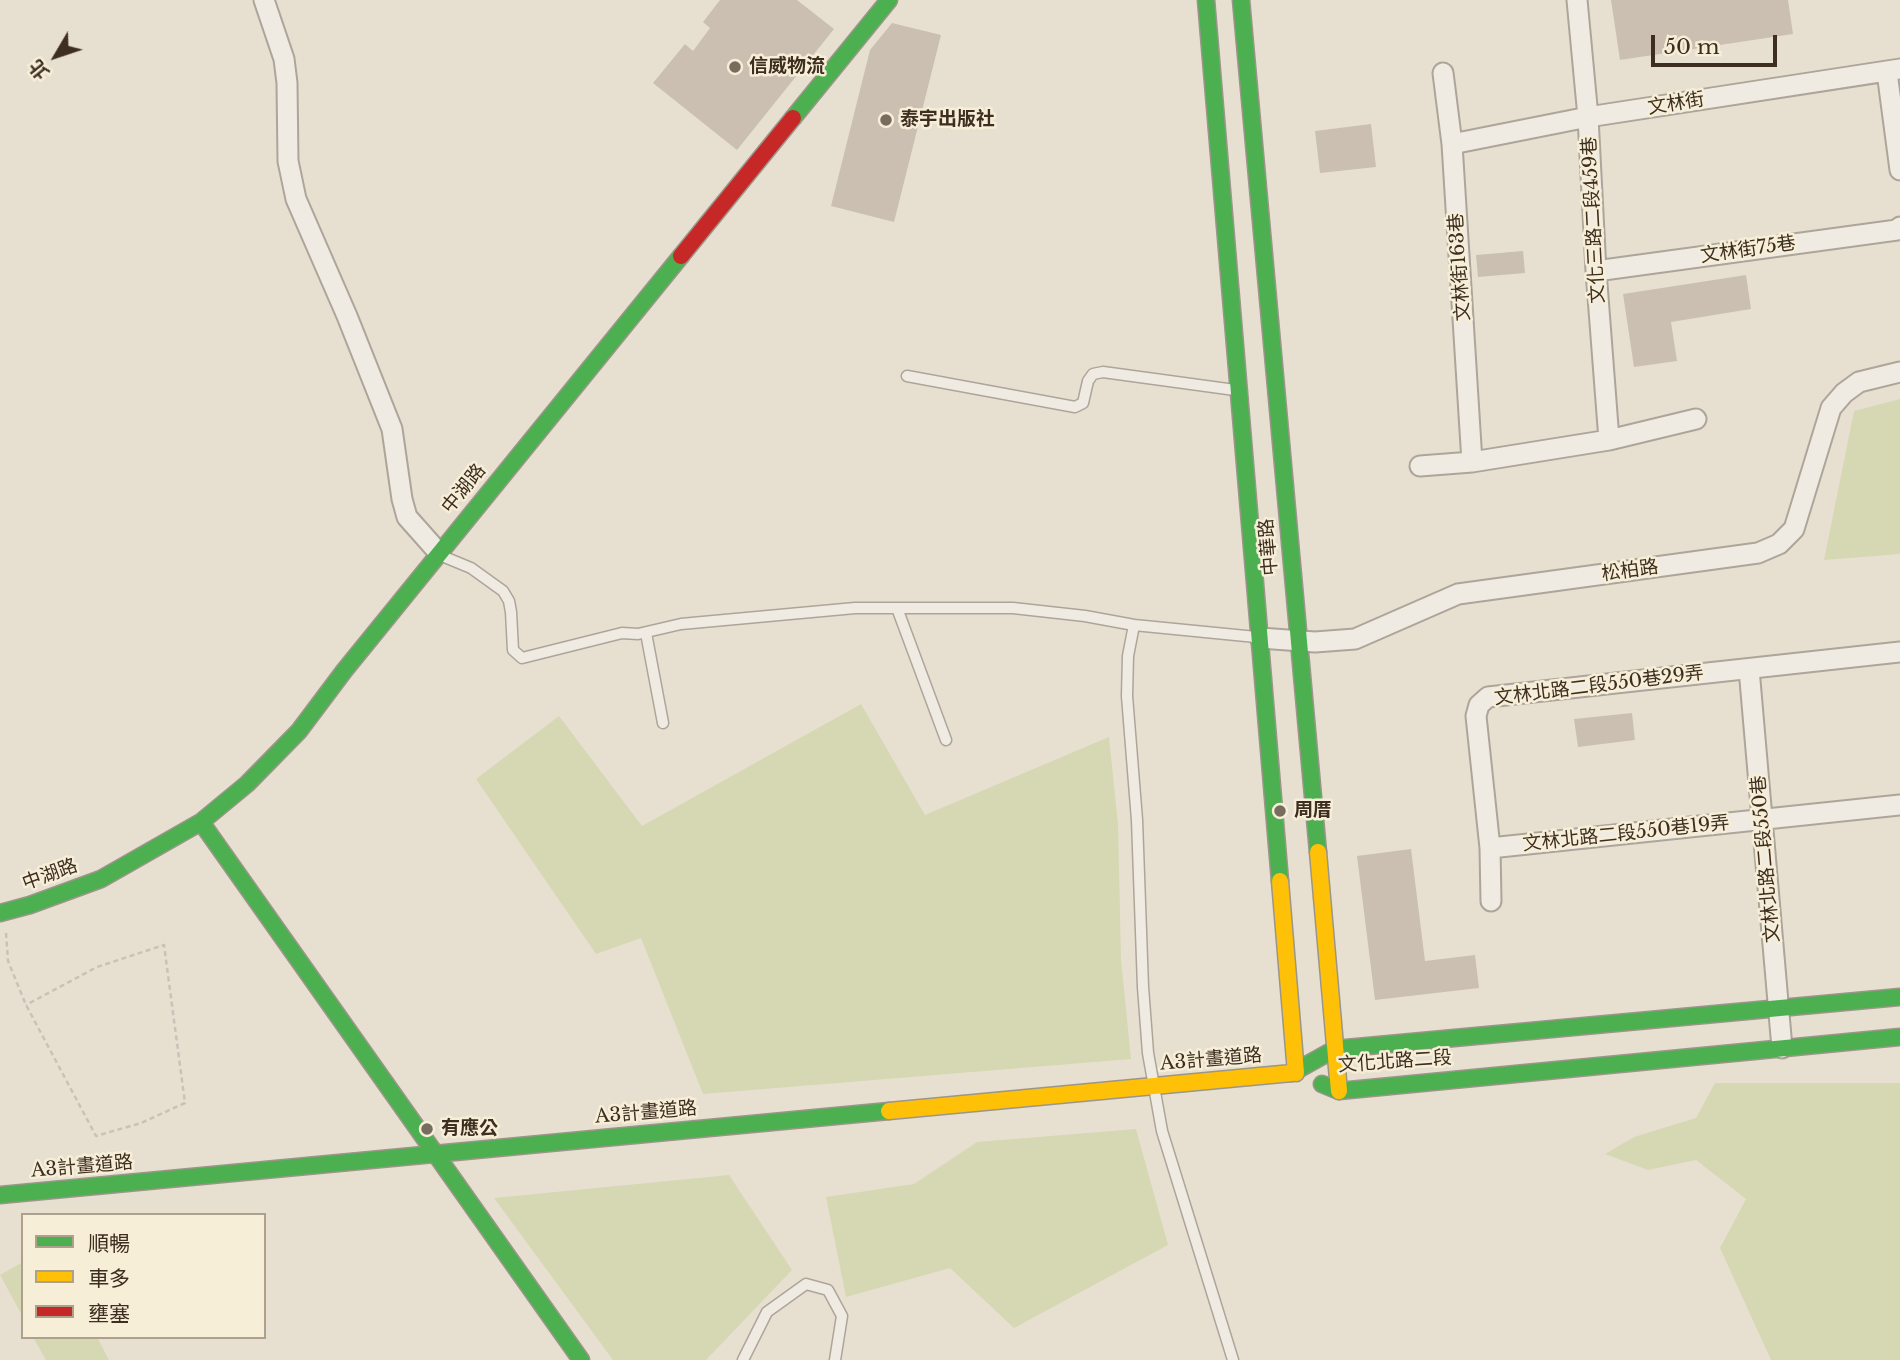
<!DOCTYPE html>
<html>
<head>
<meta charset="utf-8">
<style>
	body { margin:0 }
	#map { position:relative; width:1900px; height:1360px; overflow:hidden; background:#e7e0d1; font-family:"Libre Baskerville","Noto Sans TC",serif }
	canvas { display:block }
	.legend { position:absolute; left:21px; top:1213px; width:245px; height:126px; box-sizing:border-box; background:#f7eed8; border:2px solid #ada18e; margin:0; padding:9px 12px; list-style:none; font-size:21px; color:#3d2e20 }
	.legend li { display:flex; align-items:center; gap:14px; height:35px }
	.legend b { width:35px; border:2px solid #ada18e }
	.north { position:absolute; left:21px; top:21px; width:70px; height:70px; -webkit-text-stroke:5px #f7eed8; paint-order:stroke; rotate:231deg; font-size:19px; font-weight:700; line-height:28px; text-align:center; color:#3d2e20 }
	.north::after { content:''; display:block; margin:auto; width:24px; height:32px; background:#3d2e20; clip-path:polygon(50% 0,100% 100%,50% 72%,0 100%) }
	.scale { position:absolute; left:1651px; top:35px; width:126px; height:32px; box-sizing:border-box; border:4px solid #3d2e20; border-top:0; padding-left:9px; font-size:21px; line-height:24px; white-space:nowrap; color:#3d2e20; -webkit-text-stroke:5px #f7eed8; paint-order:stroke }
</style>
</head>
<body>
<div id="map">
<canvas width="1900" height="1360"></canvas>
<ul class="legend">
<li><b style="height:9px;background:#4caf50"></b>順暢</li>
<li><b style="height:9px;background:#ffc107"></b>車多</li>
<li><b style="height:9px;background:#c62828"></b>壅塞</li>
</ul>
<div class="north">北</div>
<div class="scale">50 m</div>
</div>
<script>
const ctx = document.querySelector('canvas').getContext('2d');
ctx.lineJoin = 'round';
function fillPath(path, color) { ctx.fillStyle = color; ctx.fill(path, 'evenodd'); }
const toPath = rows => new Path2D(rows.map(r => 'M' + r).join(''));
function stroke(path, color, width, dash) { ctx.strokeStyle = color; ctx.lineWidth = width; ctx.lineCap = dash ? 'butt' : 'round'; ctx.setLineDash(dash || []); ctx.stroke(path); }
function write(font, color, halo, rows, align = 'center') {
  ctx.font = font + ' "Libre Baskerville","Noto Sans TC",serif'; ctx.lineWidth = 5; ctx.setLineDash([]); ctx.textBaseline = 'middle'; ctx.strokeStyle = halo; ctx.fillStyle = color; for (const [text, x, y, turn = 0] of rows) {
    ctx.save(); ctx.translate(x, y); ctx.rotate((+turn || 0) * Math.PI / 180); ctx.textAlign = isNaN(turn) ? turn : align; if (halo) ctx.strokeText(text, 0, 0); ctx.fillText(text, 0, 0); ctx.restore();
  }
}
const green = toPath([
	[1900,399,1900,554,1824,560,1854,411],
	[861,704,925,815,1109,737,1118,825,1121,959,1131,1059,703,1094,641,938,596,954,476,779,559,716,642,826],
	[1715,1083,1900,1083,1900,1360,1771,1360,1720,1248,1746,1199,1696,1160,1648,1170,1605,1154,1634,1137,1696,1118],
	[1136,1129,1168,1245,1014,1328,950,1268,846,1297,826,1197,914,1184,977,1142],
	[729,1175,792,1270,706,1360,613,1360,494,1198],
	[23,1262,23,1317,0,1275],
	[33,1337,97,1337,109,1360,46,1360]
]);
const building = toPath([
	[720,0,797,0,834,29,737,150,653,83,685,44,693,51,710,28,703,22],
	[1611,0,1788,0,1793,34,1620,60],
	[892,23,941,35,894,222,831,206,870,50],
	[1371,124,1376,167,1320,173,1315,131],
	[1523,251,1525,273,1478,277,1476,255],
	[1746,275,1751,309,1671,322,1677,361,1634,367,1623,294],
	[1632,713,1635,740,1578,747,1574,719],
	[1411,849,1425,961,1475,955,1479,988,1375,1000,1357,856]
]);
const path = toPath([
	[6,933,8,961,26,1005,96,1136,141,1123,185,1103,164,945,97,967,26,1005]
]);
const lane = toPath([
	[907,376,1075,407,1083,403,1088,381,1093,374,1103,372,1235,390],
	[442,556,471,568,503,591,509,601,511,612,513,650,522,658,622,633,638,634,681,624,855,608,1013,608,1085,616,1134,625],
	[897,608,946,740],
	[646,633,663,723],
	[743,1360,767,1312,806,1284,828,1290,842,1316,835,1360],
	[1233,1360,1162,1131,1148,1053,1143,987,1137,820,1127,696,1128,656,1134,625,1256,637]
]);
const street = toPath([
	[264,0,284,59,287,83,288,161,296,199,347,316,392,429,402,499,407,517,439,553],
	[1577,0,1588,117,1596,271,1609,440],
	[1887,72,1900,170],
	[1443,73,1452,144,1472,462],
	[1452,144,1588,117,1900,69],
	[1596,271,1897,230,1900,227],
	[1420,466,1472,462,1609,440,1696,419],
	[1260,638,1315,642,1355,639,1458,594,1758,553,1779,544,1794,529,1831,408,1844,393,1859,382,1900,372],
	[1749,669,1782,1048],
	[1490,848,1900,805],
	[1491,901,1490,848,1476,716,1479,705,1488,697,1900,652]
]);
const fast = toPath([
	[1206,0,1280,881],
	[1241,0,1318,852],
	[793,118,889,0],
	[201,822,581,1360],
	[0,913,30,905,101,879,201,822,247,784,299,731,344,671,681,256],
	[1292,1073,1335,1049,1900,997],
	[1322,1084,1339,1091,1900,1037],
	[0,1195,889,1111]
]);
const slow = toPath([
	[1318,852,1339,1091],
	[1280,881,1296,1073],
	[889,1111,1292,1073]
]);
const jam = toPath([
	[681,256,793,118]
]);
const markers = [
	[735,67,7,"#786c5e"],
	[886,120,7,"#786c5e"],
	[1280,811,7,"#786c5e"],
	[427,1129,7,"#786c5e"]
];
const poiNames = [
	["信威物流",749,67],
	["泰宇出版社",900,120],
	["周厝",1294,811],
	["有應公",441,1129]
];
const streetNames = [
	["文林街",1676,104,-9],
	["文化三路二段459巷",1594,220,-93],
	["文林街75巷",1748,250,-8],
	["文林街163巷",1460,267,-94],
	["中湖路",464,489,-51],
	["中華路",1269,547,-95],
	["松柏路",1630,571,-8],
	["文林北路二段550巷29弄",1599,686,-7],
	["文林北路二段550巷19弄",1626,834,-6],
	["文林北路二段550巷",1766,859,-95],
	["中湖路",50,875,-20],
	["A3計畫道路",1211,1060,-5],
	["文化北路二段",1395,1062,-4],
	["A3計畫道路",646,1113,-5],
	["A3計畫道路",82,1167,-5]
];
fillPath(green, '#d6d7b3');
fillPath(building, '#cbbfb2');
stroke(lane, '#ada599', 13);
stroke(street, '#ada599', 23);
stroke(fast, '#9c958a', 19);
stroke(slow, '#9c958a', 19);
stroke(jam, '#9c958a', 19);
stroke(path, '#c8c2b9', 2.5, [5, 3.5]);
stroke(lane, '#efebe3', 10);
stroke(street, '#efebe3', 19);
stroke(fast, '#4caf50', 16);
stroke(slow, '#ffc107', 16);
stroke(jam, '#c62828', 16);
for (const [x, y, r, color] of markers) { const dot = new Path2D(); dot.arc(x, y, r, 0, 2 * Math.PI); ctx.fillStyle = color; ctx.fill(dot); stroke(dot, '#f7eed8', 2.5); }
write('bold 19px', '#3d2e20', '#f7eed8', poiNames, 'left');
write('19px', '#3d2e20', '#f7eed8', streetNames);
</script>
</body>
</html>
